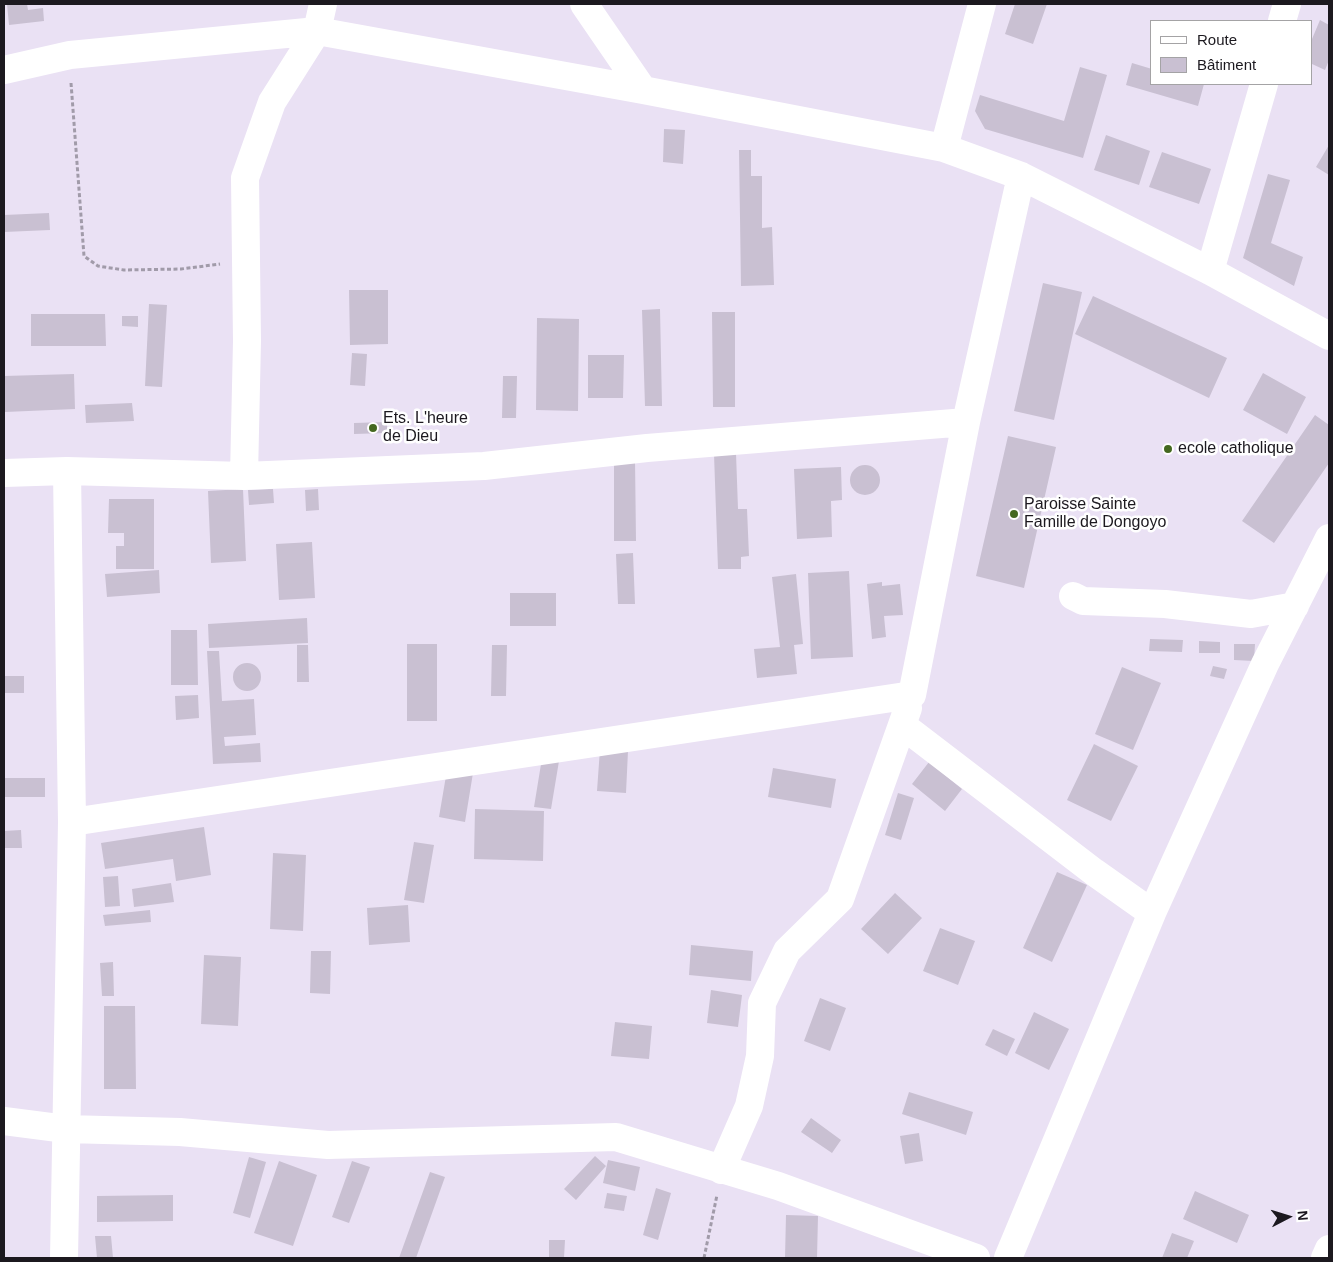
<!DOCTYPE html>
<html>
<head>
<meta charset="utf-8">
<style>
	body { margin:0 }
	#map { position:relative; width:1333px; height:1262px; overflow:hidden; background:#eae1f4; font-family:Arial,sans-serif }
	canvas { display:block }
	.frame { position:absolute; inset:0; border:5px solid #1c191f; pointer-events:none }
	.legend { position:absolute; left:1150px; top:20px; width:162px; height:65px; box-sizing:border-box; background:#fff; border:1px solid #a4a3a5; margin:0; padding:6px 9px; list-style:none; font-size:15px; color:#1c191f }
	.legend li { display:flex; align-items:center; gap:10px; height:25px }
	.legend b { width:25px; border:1px solid #a4a3a5 }
	.north { position:absolute; left:1263px; top:1192px; width:50px; height:50px; -webkit-text-stroke:4px #fff; paint-order:stroke; rotate:85deg; font-size:14px; font-weight:700; line-height:20px; text-align:center; color:#1c191f }
	.north::after { content:''; display:block; margin:auto; width:18px; height:22px; background:#1c191f; clip-path:polygon(50% 0,100% 100%,50% 72%,0 100%) }
</style>
</head>
<body>
<div id="map">
<canvas width="1333" height="1262"></canvas>
<div class="frame"></div>
<ul class="legend">
<li><b style="height:6px;background:#fff"></b>Route</li>
<li><b style="height:14px;background:#c9c0d2"></b>Bâtiment</li>
</ul>
<div class="north">N</div>
</div>
<script>
const ctx = document.querySelector('canvas').getContext('2d');
ctx.lineJoin = 'round';
function fillPath(path, color) { ctx.fillStyle = color; ctx.fill(path, 'evenodd'); }
const toPath = rows => new Path2D(rows.map(r => 'M' + r).join(''));
function stroke(path, color, width, dash) { ctx.strokeStyle = color; ctx.lineWidth = width; ctx.lineCap = dash ? 'butt' : 'round'; ctx.setLineDash(dash || []); ctx.stroke(path); }
function write(font, color, halo, rows, align = 'center') {
  ctx.font = font + ' Arial,sans-serif'; ctx.lineWidth = 5; ctx.setLineDash([]); ctx.textBaseline = 'middle'; ctx.strokeStyle = halo; ctx.fillStyle = color; for (const [text, x, y, turn = 0] of rows) {
    ctx.save(); ctx.translate(x, y); ctx.rotate((+turn || 0) * Math.PI / 180); ctx.textAlign = isNaN(turn) ? turn : align; if (halo) ctx.strokeText(text, 0, 0); ctx.fillText(text, 0, 0); ctx.restore();
  }
}
const building = toPath([
	[7,4,27,4,28,10,43,8,44,21,9,25],
	[1015,4,1047,4,1033,44,1005,34],
	[1320,20,1329,25,1329,60,1325,70,1312,64,1312,39],
	[1132,63,1152,69,1152,84,1204,84,1198,106,1126,85],
	[1080,67,1107,75,1083,158,985,129,975,111,980,95,1064,121],
	[664,129,685,130,683,164,663,162],
	[1106,135,1150,151,1139,185,1094,170],
	[1329,145,1329,175,1316,167],
	[739,150,751,150,751,176,762,176,762,228,772,227,774,285,741,286],
	[1162,152,1211,169,1199,204,1149,187],
	[1268,174,1290,180,1271,243,1303,257,1294,286,1243,258],
	[49,213,50,230,4,232,4,215],
	[1043,283,1082,292,1054,420,1014,411],
	[349,290,388,290,388,344,350,345],
	[1093,296,1227,358,1209,398,1075,334],
	[149,304,167,305,162,387,145,386],
	[660,309,662,406,645,406,642,310],
	[712,312,735,312,735,407,713,407],
	[31,314,105,314,106,346,31,346],
	[122,316,138,316,138,327,122,326],
	[537,318,579,319,578,411,536,410],
	[352,353,367,354,365,386,350,385],
	[588,355,624,355,623,398,588,398],
	[1263,373,1306,397,1287,434,1243,410],
	[74,374,75,409,5,412,4,376],
	[503,376,517,376,516,418,502,418],
	[132,403,134,421,86,423,85,405],
	[1315,415,1329,425,1329,463,1274,543,1242,521],
	[387,422,387,433,354,434,354,423],
	[1008,436,1056,447,1024,588,976,576],
	[736,453,738,509,747,509,749,556,741,557,741,569,718,569,714,454],
	[614,459,635,459,636,541,614,541],
	'850 480a15 15 0 1 1 30 0a15 15 0 1 1-30 0Z',
	[841,467,842,500,831,501,832,537,797,539,794,469],
	[243,489,246,561,211,563,208,491],
	[273,489,274,503,249,505,248,490],
	[318,489,319,510,306,511,305,490],
	[109,499,154,499,154,569,116,569,116,546,124,546,124,533,108,533],
	[312,542,315,598,279,600,276,544],
	[633,553,635,604,618,604,616,554],
	[159,570,160,593,107,597,105,574],
	[849,571,853,657,811,659,808,573],
	[796,574,803,644,794,645,797,674,757,678,754,649,780,647,772,577],
	[882,582,882,586,900,584,903,615,884,616,886,637,872,639,867,584],
	[510,593,556,593,556,626,510,626],
	[307,618,308,643,209,648,208,624],
	[171,630,197,630,198,685,171,685],
	[1150,639,1183,640,1182,652,1149,651],
	[1199,641,1220,642,1220,653,1199,653],
	[407,644,437,644,437,721,407,721],
	[1234,644,1255,644,1254,661,1234,660],
	[297,645,308,645,309,682,297,682],
	[492,645,507,645,506,696,491,696],
	[207,651,219,651,222,701,254,699,256,735,224,737,225,746,260,743,261,762,213,764],
	'233 677a14 14 0 1 1 28 0a14 14 0 1 1-28 0Z',
	[1213,666,1227,669,1224,679,1210,676],
	[1122,667,1161,683,1133,750,1095,734],
	[4,676,24,676,24,693,4,693],
	[198,695,199,718,176,720,175,696],
	[1094,744,1138,766,1111,821,1067,800],
	[600,749,628,751,626,793,597,791],
	[542,758,559,761,551,809,534,807],
	[929,762,962,789,945,811,912,784],
	[773,768,836,779,831,808,768,797],
	[447,770,473,773,465,822,439,817],
	[4,778,45,778,45,797,4,797],
	[898,793,914,798,901,840,885,835],
	[475,809,544,811,543,861,474,859],
	[204,827,211,875,176,881,173,859,105,869,101,843],
	[21,830,22,848,4,848,4,831],
	[414,842,434,845,424,903,404,900],
	[273,853,306,855,303,931,270,929],
	[1057,872,1087,885,1052,962,1023,948],
	[118,876,120,906,105,907,103,877],
	[171,883,174,902,134,907,132,889],
	[895,893,922,918,888,954,861,929],
	[408,905,410,942,369,945,367,908],
	[150,910,151,922,105,926,103,915],
	[940,928,975,941,958,985,923,971],
	[691,945,753,951,751,981,689,975],
	[311,951,331,951,330,994,310,993],
	[204,955,241,957,238,1026,201,1024],
	[113,962,114,996,102,996,100,963],
	[711,990,742,995,738,1027,707,1023],
	[820,998,846,1008,830,1051,804,1041],
	[104,1006,135,1006,136,1089,104,1089],
	[1034,1012,1069,1029,1049,1070,1015,1053],
	[615,1022,652,1026,649,1059,611,1056],
	[993,1029,1015,1039,1007,1056,985,1045],
	[909,1092,973,1112,966,1135,902,1114],
	[811,1118,841,1140,832,1153,801,1132],
	[919,1133,923,1161,905,1164,900,1136],
	[595,1156,606,1166,576,1200,564,1189],
	[249,1157,266,1162,250,1218,233,1213],
	[608,1160,640,1167,635,1191,603,1183],
	[279,1161,317,1175,293,1246,254,1233],
	[352,1161,370,1167,349,1223,332,1217],
	[430,1172,445,1177,416,1258,399,1258],
	[656,1188,671,1193,658,1240,643,1235],
	[1195,1191,1249,1215,1237,1243,1183,1219],
	[607,1193,627,1196,624,1211,604,1208],
	[173,1195,173,1221,97,1222,97,1196],
	[786,1215,818,1216,817,1258,785,1258],
	[1172,1233,1194,1241,1187,1258,1162,1258],
	[95,1236,111,1236,113,1258,97,1258],
	[549,1240,565,1240,564,1258,549,1258]
]);
const path = toPath([
	[71,83,84,256,98,266,124,270,181,269,220,264],
	[704,1258,717,1195]
]);
const minor = toPath([
	[584,4,643,90],
	[1282,21,1287,4],
	[4,70,70,55,317,31,643,90,944,148,1021,176,1210,271,1329,336],
	[944,148,982,4],
	[1210,271,1264,84],
	[4,473,67,471,244,476,484,466,647,448,966,422],
	[244,476,247,341,245,178,272,102,317,31,323,4],
	[1073,596,1083,601,1165,604,1251,614,1295,606],
	[908,708,902,725,1094,872,1152,913],
	[72,822,912,695,966,422,1021,176],
	[4,1121,66,1129,180,1132,328,1145,616,1137,778,1186,976,1258],
	[721,1170,749,1106,760,1056,762,1003,787,951,840,899,902,725],
	[64,1258,72,822,67,471],
	[1008,1258,1152,913,1265,664,1329,538],
	[1325,1258,1329,1249]
]);
const markers = [
	[373,428,5,"#446820"],
	[1168,449,5,"#446820"],
	[1014,514,5,"#446820"]
];
const poiNames = [
	["Ets. L'heure",383,419],
	["de Dieu",383,437],
	["ecole catholique",1178,449],
	["Paroisse Sainte",1024,505],
	["Famille de Dongoyo",1024,523]
];
fillPath(building, '#c9c0d2');
stroke(path, '#a19ba9', 3, [4, 2.5]);
stroke(minor, '#fff', 28);
for (const [x, y, r, color] of markers) { const dot = new Path2D(); dot.arc(x, y, r, 0, 2 * Math.PI); ctx.fillStyle = color; ctx.fill(dot); stroke(dot, '#fff', 2); }
write('16px', '#1c191f', '#fff', poiNames, 'left');
</script>
</body>
</html>
